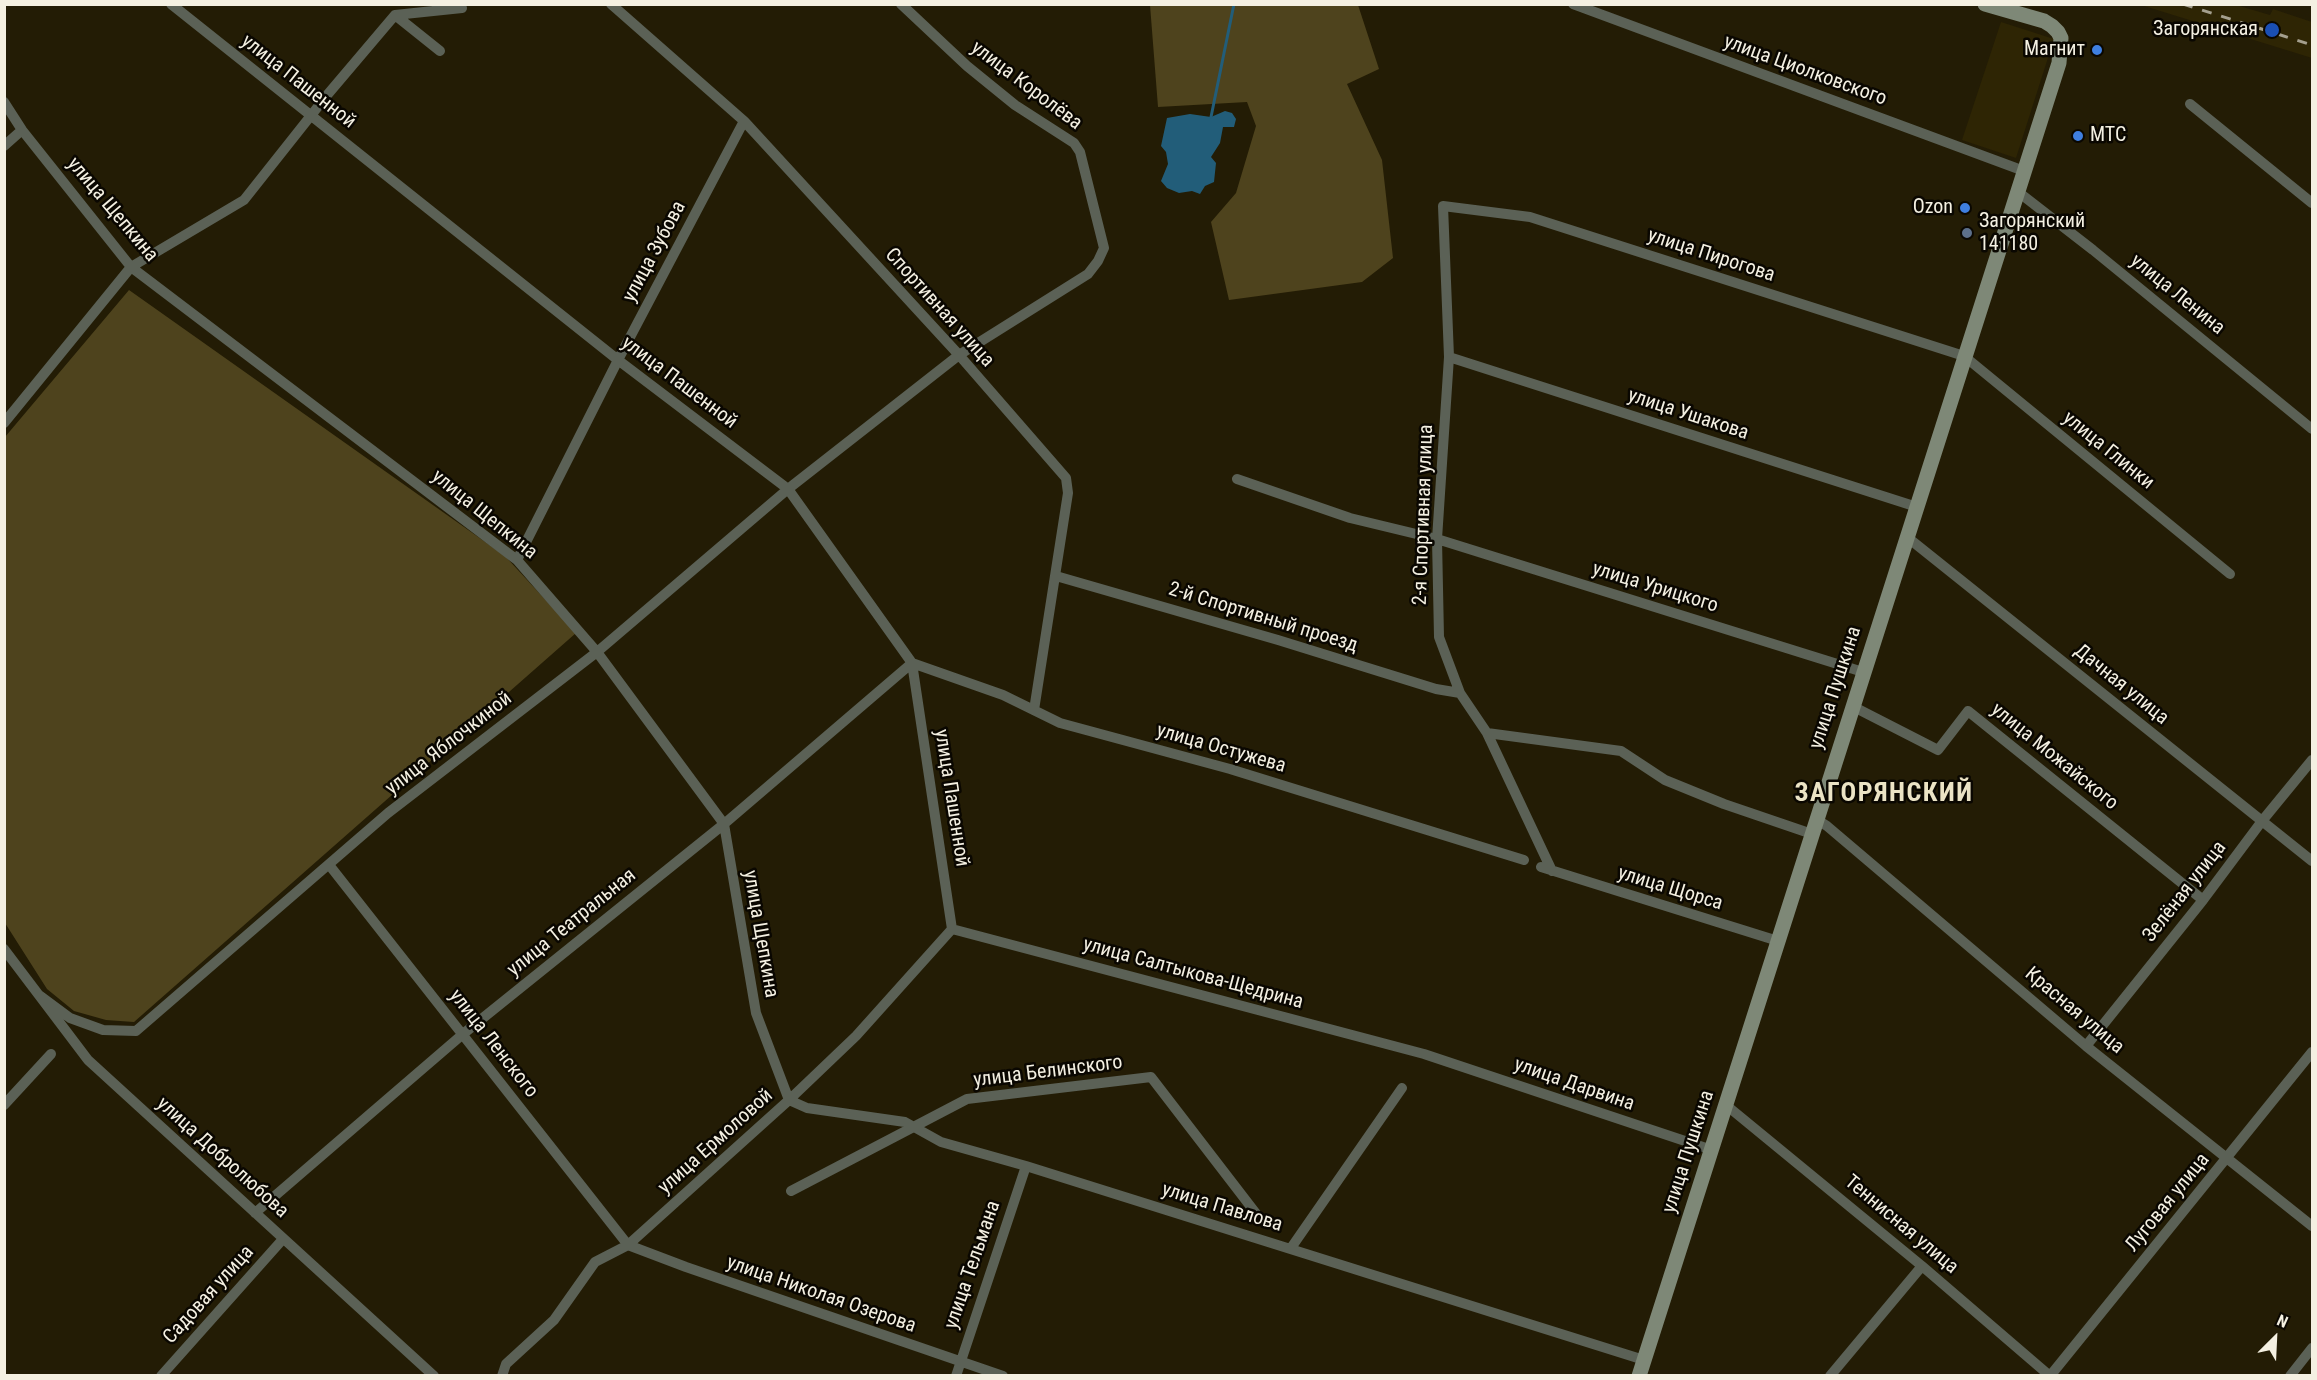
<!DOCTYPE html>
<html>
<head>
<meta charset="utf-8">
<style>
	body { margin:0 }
	#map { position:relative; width:2317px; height:1380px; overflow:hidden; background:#231c05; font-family:"Roboto Condensed",sans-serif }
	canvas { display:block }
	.frame { position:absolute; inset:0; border:6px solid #f4f0e2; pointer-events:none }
	.north { position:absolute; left:2245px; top:1308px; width:60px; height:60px; -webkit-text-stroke:4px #0a0701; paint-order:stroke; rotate:24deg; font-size:16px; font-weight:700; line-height:24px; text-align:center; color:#f4f0e2 }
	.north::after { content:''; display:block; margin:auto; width:21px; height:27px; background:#f4f0e2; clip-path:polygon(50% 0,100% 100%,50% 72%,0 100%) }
</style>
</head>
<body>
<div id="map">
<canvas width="2317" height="1380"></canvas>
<div class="frame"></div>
<div class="north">N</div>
</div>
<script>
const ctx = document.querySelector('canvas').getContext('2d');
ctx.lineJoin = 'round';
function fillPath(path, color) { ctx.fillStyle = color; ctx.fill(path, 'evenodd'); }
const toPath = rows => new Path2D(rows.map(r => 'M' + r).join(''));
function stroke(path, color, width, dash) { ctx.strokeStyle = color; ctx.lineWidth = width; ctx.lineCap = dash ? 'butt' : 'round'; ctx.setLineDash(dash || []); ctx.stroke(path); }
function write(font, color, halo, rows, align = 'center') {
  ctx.font = font + ' "Roboto Condensed",sans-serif'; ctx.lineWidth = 5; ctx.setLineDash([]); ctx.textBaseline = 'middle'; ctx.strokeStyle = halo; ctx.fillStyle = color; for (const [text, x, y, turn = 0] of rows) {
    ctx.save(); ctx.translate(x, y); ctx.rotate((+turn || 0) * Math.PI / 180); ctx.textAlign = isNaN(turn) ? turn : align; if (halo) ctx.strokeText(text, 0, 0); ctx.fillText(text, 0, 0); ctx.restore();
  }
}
const built = toPath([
	[2141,5,2236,5,2270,15,2273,9,2312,22,2312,58],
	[2001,22,2054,39,2016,158,1962,140]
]);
const green = toPath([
	[1150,5,1358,5,1379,69,1347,84,1382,160,1393,258,1362,282,1229,300,1211,222,1236,193,1256,126,1247,102,1158,107],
	[129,290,505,556,576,633,134,1022,106,1020,74,1011,47,989,5,923,5,437]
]);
const water = toPath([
	[1225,111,1232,113,1236,119,1234,127,1223,127,1220,143,1211,157,1216,163,1214,182,1205,186,1200,194,1192,191,1179,193,1167,188,1161,181,1168,164,1166,152,1161,146,1167,118,1190,114,1211,117]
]);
const stream = toPath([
	[1211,117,1234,4]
]);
const street = toPath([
	[171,4,618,360,788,489,912,663,952,929],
	[611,4,744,121,959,355,1066,478,1068,493,1034,710],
	[1573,4,2024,171],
	[395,15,462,8],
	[4,102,22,130,131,267,517,560,597,652,724,824,756,1013,789,1100],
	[2190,104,2312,203],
	[4,146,22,130],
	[2017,191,2093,250,2312,429],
	[1449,357,1917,507],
	[4,423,131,267,244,200,328,94,395,15,440,51],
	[1237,479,1350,518,1437,539,1863,672],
	[1907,537,2312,861],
	[517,560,618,360,744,121],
	[1056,576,1278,640,1436,689,1460,693],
	[1852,706,1938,750,1968,711,2203,900],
	[1487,733,1621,751,1665,780,1724,804,1812,834],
	[1816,819,1827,826,2086,1046,2312,1226],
	[330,866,628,1245,686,1267,1003,1376],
	[1541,867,1778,941],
	[1552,871,1487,733,1460,693,1439,637,1437,539,1449,357,1443,206,1530,217,1964,356,2230,574],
	[952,929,1424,1054,1712,1150],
	[4,949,88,1060,434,1376],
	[39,995,70,1018,103,1030,136,1031,388,813,597,652,788,489,959,355,1088,274,1098,261,1104,248,1080,152,1074,143,1015,105,967,66,901,4],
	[2086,1046,2203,900,2262,821,2312,760],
	[789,1100,807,1108,905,1122,941,1142,1026,1166,1644,1360],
	[4,1105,51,1054],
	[1726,1105,1922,1266,2050,1376],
	[791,1191,967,1099,1151,1077,1261,1220],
	[255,1213,463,1034,724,824,912,663,1003,695,1060,723,1230,769,1524,860],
	[1291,1248,1402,1088],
	[161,1376,283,1239],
	[502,1376,506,1364,554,1320,595,1262,628,1245,789,1100,856,1036,952,929],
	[956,1376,1026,1166],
	[1830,1376,1922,1266],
	[2050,1376,2312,1052],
	[2290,1376,2312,1348]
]);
const secondary = toPath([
	[1639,1376,2059,63,2061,38,2058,32,2052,26,2044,21,1985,4]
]);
const rail = toPath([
	[2183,4,2312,45]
]);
const markers = [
	[2272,30,8,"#1a4fb4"],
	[2097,50,6,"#3f7fe0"],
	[2078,136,6,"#3f7fe0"],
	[1965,208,6,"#3f7fe0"],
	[1967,233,6,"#5c6f8a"]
];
const poiNames = [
	["Загорянская",2258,30],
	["Магнит",2085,50],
	["МТС",2090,136,"left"],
	["Ozon",1953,208],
	["Загорянский",1979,222,"left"],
	["141180",1979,245,"left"]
];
const streetNames = [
	["улица Циолковского",1805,71,20],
	["улица Пашенной",298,82,38],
	["улица Королёва",1026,86,37],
	["улица Щепкина",112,210,50],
	["улица Зубова",655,252,-62],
	["улица Пирогова",1711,256,18],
	["улица Ленина",2177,295,39],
	["Спортивная улица",939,308,48],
	["улица Пашенной",679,383,37],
	["улица Ушакова",1688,415,18],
	["улица Глинки",2108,451,39],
	["улица Щепкина",484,515,39],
	["2-я Спортивная улица",1424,515,-88],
	["улица Урицкого",1655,588,17],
	["2-й Спортивный проезд",1263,618,17],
	["Дачная улица",2121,685,39],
	["улица Пушкина",1836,688,-72],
	["улица Яблочкиной",449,744,-38],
	["улица Остужева",1221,749,16],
	["улица Можайского",2054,757,39],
	["улица Пашенной",951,798,81],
	["улица Щорса",1670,889,17],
	["Зелёная улица",2185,892,-52],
	["улица Театральная",572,923,-39],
	["улица Щепкина",760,934,80],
	["улица Салтыкова-Щедрина",1193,974,15],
	["Красная улица",2074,1011,40],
	["улица Ленского",493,1044,52],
	["улица Белинского",1048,1072,-7],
	["улица Дарвина",1574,1085,19],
	["улица Ермоловой",716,1142,-42],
	["улица Пушкина",1689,1152,-72],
	["улица Добролюбова",222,1158,42],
	["Луговая улица",2168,1203,-51],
	["улица Павлова",1222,1208,17],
	["Теннисная улица",1901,1225,40],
	["улица Тельмана",973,1265,-71],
	["Садовая улица",209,1295,-48],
	["улица Николая Озерова",821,1295,19]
];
const districtNames = [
	["ЗАГОРЯНСКИЙ",1884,794]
];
fillPath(built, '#2e2504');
fillPath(green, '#4e431d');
fillPath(water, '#225d79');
stroke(stream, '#225d79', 3);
stroke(street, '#5b6156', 10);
stroke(secondary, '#7e8877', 15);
stroke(rail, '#a49f8e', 3, [10, 10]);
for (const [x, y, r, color] of markers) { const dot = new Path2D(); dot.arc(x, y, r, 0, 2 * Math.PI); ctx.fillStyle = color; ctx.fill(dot); stroke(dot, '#0a0701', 2); }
write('20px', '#f4f0e2', '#0a0701', poiNames, 'right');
write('20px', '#f4f0e2', '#0a0701', streetNames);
ctx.letterSpacing = '1.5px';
write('bold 26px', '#ebe3c5', '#0a0701', districtNames);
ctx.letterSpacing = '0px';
</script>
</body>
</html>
